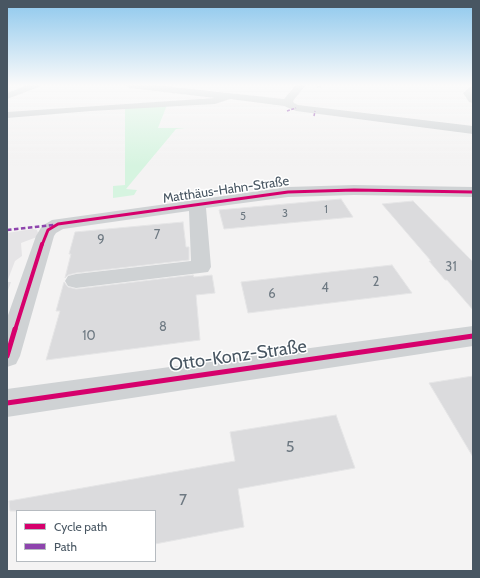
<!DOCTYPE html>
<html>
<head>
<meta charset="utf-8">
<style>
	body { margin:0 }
	#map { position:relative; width:480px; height:578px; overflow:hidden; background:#f4f3f3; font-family:Cabin,sans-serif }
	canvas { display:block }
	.frame { position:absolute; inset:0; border:8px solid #485662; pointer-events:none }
	.legend { position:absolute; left:16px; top:510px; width:140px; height:52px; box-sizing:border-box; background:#fff; border:1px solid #b6bbc0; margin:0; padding:5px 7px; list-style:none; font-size:12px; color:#485662 }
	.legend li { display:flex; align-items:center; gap:8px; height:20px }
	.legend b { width:20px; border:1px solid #b6bbc0 }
</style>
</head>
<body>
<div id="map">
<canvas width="480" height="578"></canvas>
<div class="frame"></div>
<ul class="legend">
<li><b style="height:5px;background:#d6006c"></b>Cycle path</li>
<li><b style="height:5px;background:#8e44ad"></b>Path</li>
</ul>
</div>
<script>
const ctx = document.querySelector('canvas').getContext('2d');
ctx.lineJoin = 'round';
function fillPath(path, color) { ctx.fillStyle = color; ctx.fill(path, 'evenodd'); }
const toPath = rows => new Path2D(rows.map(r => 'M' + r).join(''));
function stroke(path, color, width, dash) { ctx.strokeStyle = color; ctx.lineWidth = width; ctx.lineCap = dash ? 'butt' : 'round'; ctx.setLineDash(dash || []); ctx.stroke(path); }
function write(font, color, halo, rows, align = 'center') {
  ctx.font = font + ' Cabin,sans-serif'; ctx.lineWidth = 3; ctx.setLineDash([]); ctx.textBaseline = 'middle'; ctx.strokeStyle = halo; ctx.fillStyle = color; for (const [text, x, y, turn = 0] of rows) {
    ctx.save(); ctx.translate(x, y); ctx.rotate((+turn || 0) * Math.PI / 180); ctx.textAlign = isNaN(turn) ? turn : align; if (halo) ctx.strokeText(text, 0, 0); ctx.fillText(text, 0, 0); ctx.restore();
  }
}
const education = toPath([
	[33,229,37,230,38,233,37,237,21,243,22,256,15,261,7,282,11,282,7,293,7,233]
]);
const green = toPath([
	[167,105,158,128,186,128,176,129,126,189,137,190,134,195,113,198,113,186,125,185,125,107]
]);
const building = toPath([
	[341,199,353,217,224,229,219,210,341,199],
	[413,201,473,262,473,310,447,280,445,280,429,261,431,261,382,204,413,201],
	[183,222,186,247,189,247,189,260,76,273,68,275,65,278,71,254,69,254,75,232,183,222],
	[392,265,412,293,248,313,241,282,392,265],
	[193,275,194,277,212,275,215,293,196,295,200,340,46,360,60,311,56,311,64,282,68,287,76,289,193,275],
	[473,376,473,457,429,383,473,376],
	[336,415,355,468,238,489,244,527,155,544,155,511,10,511,9,501,235,461,230,432,336,415]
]);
const path = toPath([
	[317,87,321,87]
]);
const minor = toPath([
	[28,85,41,85,39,87,7,99,7,93,28,85],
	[125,85,154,85,284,99,296,85,306,85,293,101,294,103,298,105,473,126,473,134,296,111,284,106,230,99,215,104,91,111,7,118,7,112,215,98,130,88,125,85],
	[473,86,473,103,469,102,463,93,470,87,473,86],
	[354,185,473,187,473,197,354,195,288,197,206,208,211,267,208,272,76,288,68,286,65,281,68,276,76,274,191,261,189,211,63,229,56,233,54,236,20,356,16,364,7,367,7,318,36,236,42,226,52,220,288,187,354,185],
	[473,326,473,346,7,417,7,389,473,326]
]);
const quietFar1 = toPath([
	[287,111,296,108],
	[314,116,315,111]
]);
const quiet = toPath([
	[7,230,54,225]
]);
const cyclewayFar2 = toPath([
	[42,245,48,230,58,224,288,192,354,190,473,192]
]);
const cyclewayFar1 = toPath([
	[15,330,42,244]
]);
const cycleway = toPath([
	[7,356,15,329],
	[7,403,473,336]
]);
const farNumbernames = [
	["1",326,210],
	["3",285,214],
	["5",243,217]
];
const farStreetnames = [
	["Matthäus-Hahn-Straße",226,190,-8]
];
const numberNames = [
	["7",157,235],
	["9",101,240],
	["31",451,267],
	["2",376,282],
	["4",325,288],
	["6",272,294],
	["8",163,327],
	["10",89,336]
];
const nearNumbernames = [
	["5",290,447],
	["7",183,500]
];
const nearStreetnames = [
	["Otto-Konz-Straße",238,356,-8]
];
fillPath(education, '#e5e4e6');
fillPath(green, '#d6f4e0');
fillPath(building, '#dbdbdd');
stroke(building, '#e5e5e6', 1);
stroke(path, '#bbc9c4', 1, [1.5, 1]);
fillPath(minor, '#cfd2d4');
stroke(quietFar1, '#8e44ad', 1.5, [3, 1.5]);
stroke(quiet, '#8e44ad', 2.5, [4.5, 2.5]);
stroke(cyclewayFar2, '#d6006c', 3);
stroke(cyclewayFar1, '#d6006c', 4);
stroke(cycleway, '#d6006c', 5);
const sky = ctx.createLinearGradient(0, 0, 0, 166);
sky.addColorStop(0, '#8ec8ed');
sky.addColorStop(0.51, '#fafafa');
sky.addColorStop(1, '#fafafa00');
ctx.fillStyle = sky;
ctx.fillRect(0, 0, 480, 166);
write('11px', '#6e7982', null, farNumbernames);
write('13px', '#485662', '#fff', farStreetnames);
write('13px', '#6e7982', null, numberNames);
write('16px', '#6e7982', null, nearNumbernames);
write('18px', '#485662', '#fff', nearStreetnames);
</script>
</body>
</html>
